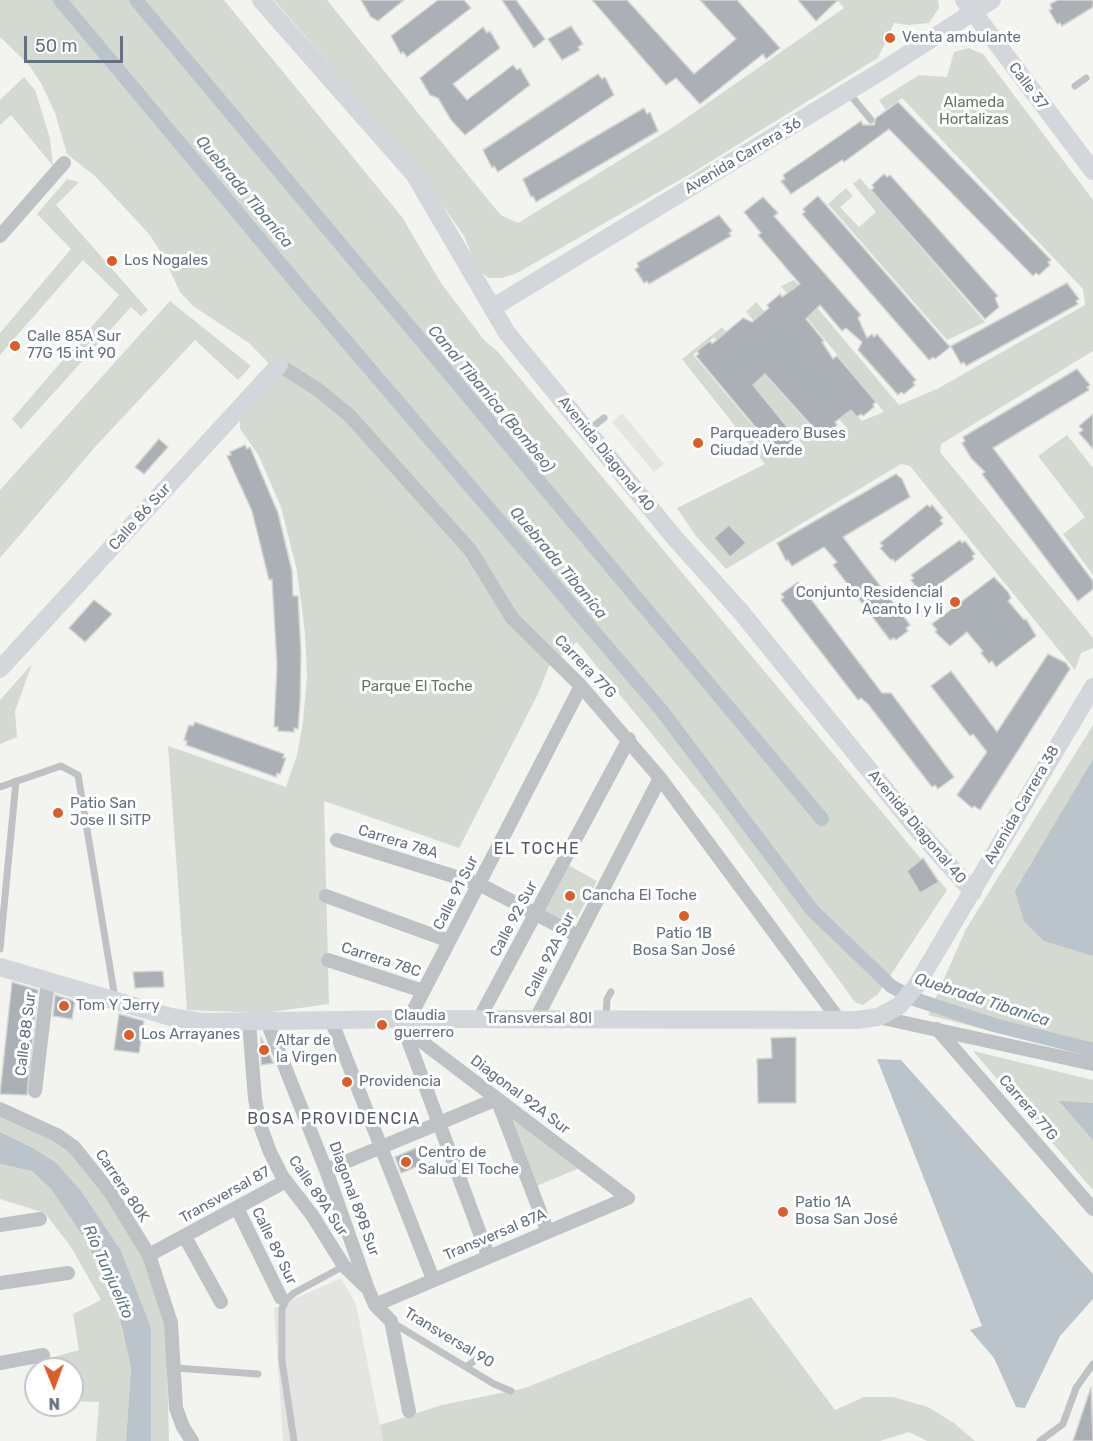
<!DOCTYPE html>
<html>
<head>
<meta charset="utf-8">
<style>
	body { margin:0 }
	#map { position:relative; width:1093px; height:1441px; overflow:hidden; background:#f3f4ef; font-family:Rubik,sans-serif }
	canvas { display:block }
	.north { position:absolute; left:24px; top:1357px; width:60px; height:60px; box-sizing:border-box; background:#fff; border:2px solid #c1c6cc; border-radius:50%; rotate:179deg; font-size:16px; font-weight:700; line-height:24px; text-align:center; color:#64717f }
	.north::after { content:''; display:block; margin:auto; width:21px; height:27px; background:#d95e2a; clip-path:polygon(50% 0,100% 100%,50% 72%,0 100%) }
	.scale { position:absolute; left:24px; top:36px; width:99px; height:27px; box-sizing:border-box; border:3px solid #64717f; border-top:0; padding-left:8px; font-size:18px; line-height:21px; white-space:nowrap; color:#64717f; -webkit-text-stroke:4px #fff; paint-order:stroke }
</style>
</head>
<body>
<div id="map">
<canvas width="1093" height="1441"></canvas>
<div class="north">N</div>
<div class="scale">50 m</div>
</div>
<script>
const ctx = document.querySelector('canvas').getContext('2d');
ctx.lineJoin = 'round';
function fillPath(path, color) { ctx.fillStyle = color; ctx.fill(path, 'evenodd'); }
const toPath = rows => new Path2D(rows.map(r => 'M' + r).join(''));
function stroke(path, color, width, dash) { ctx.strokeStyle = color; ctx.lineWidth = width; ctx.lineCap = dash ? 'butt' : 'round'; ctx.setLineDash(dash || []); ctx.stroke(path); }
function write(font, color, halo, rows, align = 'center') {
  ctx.font = font + ' Rubik,sans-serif'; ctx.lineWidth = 6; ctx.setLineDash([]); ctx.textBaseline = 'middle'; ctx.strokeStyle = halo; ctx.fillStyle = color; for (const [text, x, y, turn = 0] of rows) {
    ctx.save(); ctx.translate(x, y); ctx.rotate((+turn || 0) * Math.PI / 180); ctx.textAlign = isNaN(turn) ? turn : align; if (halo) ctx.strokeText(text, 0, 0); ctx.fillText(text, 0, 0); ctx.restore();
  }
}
const built = toPath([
	[622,413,664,464,654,472,612,422],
	[341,1278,356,1304,383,1441,283,1441,274,1308]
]);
const green = toPath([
	[0,0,224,0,402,217,441,283,484,340,498,352,947,890,878,994,863,1005,855,1002,717,814,577,642,549,666,538,694,459,848,324,801,329,1004,264,1013,187,1010,168,746,286,787,297,755,303,721,307,677,305,633,297,571,281,507,258,454,240,429,240,419,281,376,249,343,193,306,180,292,162,254,149,234,96,177,67,154,55,113,41,83,29,65,0,37],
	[274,0,327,0,489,201,501,215,518,223,672,128,844,8,837,0,938,0,939,8,929,23,908,25,894,23,878,58,871,62,692,173,517,273,502,278,488,278,477,268,464,236,408,155],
	[968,48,983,54,1093,200,1093,351,941,444,940,452,1093,638,1093,648,1081,653,1075,670,910,466,901,464,726,569,696,536,677,508,765,464,682,359,722,327,822,439,847,428,746,312,756,302,862,421,884,412,781,286,794,280,899,405,937,389,1085,305,1083,289,902,98,886,110,879,100,919,75,947,77,954,52],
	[714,337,804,446,808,445,779,457,693,355],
	[24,77,35,90,50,138,53,166,11,115,0,125,0,100],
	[860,178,985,322,947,340,828,204,846,188,853,196,840,207,859,227,876,212,853,184],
	[67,179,79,182,56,205,148,310,141,316,131,307,21,429,12,419,119,295,83,260,0,355,0,333,71,249,37,214],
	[170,301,251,366,238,380,195,340,95,447,0,558,0,490],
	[1067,435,1093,468,1093,575,1063,534,1085,517,1038,456],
	[32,664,15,711,17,737,0,744,0,700],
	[1093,725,1093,1057,928,1015,966,929],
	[568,865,597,881,572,927,542,910],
	[973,1051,1093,1080,1093,1190],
	[0,1111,36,1125,88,1164,140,1252,153,1277,166,1326,169,1441,151,1441,151,1328,31,1147,0,1132],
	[504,1113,582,1167,534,1187],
	[0,1164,32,1171,51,1189,87,1242,118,1310,131,1368,126,1441,96,1441,99,1402,72,1401,72,1369,48,1369,47,1359,79,1350,73,1314,101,1300,71,1247,45,1213,0,1199],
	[751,1297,835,1410,864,1397,893,1397,928,1407,954,1423,975,1441,927,1441,909,1432,880,1441,383,1441,380,1425,442,1405,525,1388]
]);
const water = toPath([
	[1093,759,1093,956,1044,941,1024,921,1015,891],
	[877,1059,901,1060,1093,1274,1093,1299,1060,1336,1025,1408,1016,1407,994,1358,970,1330,982,1326],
	[1059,1101,1093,1103,1093,1140],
	[0,1132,31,1147,55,1162,81,1191,121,1251,151,1328,151,1441,126,1441,131,1368,118,1310,87,1242,51,1189,32,1171,0,1164]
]);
const canal = toPath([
	[60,0,299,286,662,711,812,910,891,986,914,999,994,1025,1093,1050],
	[136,0,822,819]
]);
const building = toPath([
	[361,0,404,0,378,21,371,17,361,0],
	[438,0,464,0,471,8,407,57,403,52,401,54,391,36,438,0],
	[502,0,516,0,545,39,534,48,502,0],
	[592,0,627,0,694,74,736,39,700,0,737,0,780,48,766,59,763,54,700,104,676,78,666,85,592,0],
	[798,0,838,0,816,21,798,0],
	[1058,0,1093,0,1093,7,1062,26,1060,23,1057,24,1049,10,1052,9,1050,4,1058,0],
	[571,26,583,44,578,47,580,50,562,60,548,39,571,26],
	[483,27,487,33,490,31,500,48,453,84,467,100,513,65,517,70,520,68,530,85,465,135,451,120,438,98,430,95,420,78,483,27],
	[598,74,602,79,605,77,614,95,498,172,494,166,492,168,483,150,598,74],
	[898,102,1051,260,1048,262,1050,265,1039,275,1036,273,1033,276,889,129,844,162,842,160,791,194,781,181,785,179,783,175,861,121,863,125,874,125,876,118,898,102],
	[644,108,647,114,650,112,658,131,536,202,533,196,531,197,523,179,644,108],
	[884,174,887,177,890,175,998,296,995,298,999,307,985,319,871,190,874,188,872,185,884,174],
	[818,196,950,347,935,359,933,357,929,360,802,214,805,212,803,209,818,196],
	[763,197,778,213,774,216,861,315,858,318,867,338,872,334,874,337,877,334,916,380,913,382,915,385,904,394,901,392,898,395,858,350,862,342,846,328,842,331,820,305,806,319,824,341,822,342,833,359,837,356,876,402,873,404,874,407,863,416,861,414,857,417,851,410,835,422,837,425,826,434,823,432,820,435,765,374,753,385,797,439,794,442,796,445,784,454,782,452,778,454,696,356,699,354,697,351,710,341,712,344,743,318,752,322,769,308,767,305,780,294,782,297,800,284,758,235,761,233,744,212,763,197],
	[719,215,732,231,729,233,731,236,649,284,647,281,644,283,635,269,639,267,637,263,719,215],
	[1067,283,1079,299,1076,301,1078,304,966,366,964,362,961,364,951,346,1067,283],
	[1077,369,1090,385,1087,387,1089,390,993,448,1093,581,1093,589,1078,601,982,474,985,472,971,458,962,443,965,441,963,437,1077,369],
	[1093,414,1093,449,1079,433,1083,430,1079,426,1093,414],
	[159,439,168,447,144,474,135,467,159,439],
	[245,445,247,449,250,447,278,513,292,571,293,596,298,596,301,654,300,702,298,729,294,728,294,732,278,731,278,727,274,727,277,666,272,579,269,580,252,511,227,456,231,455,230,452,245,445],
	[896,474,902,479,910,497,843,537,910,625,906,628,908,631,896,640,894,638,890,640,833,565,837,562,824,547,792,566,788,560,786,561,777,543,896,474],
	[927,505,930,507,932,505,943,518,940,520,943,524,895,562,893,559,891,560,880,548,883,546,880,543,927,505],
	[729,525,746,543,730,557,714,538,729,525],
	[960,540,962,543,965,541,975,554,972,556,974,559,925,595,923,592,921,594,911,580,914,578,911,575,960,540],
	[994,577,1008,592,1011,598,1008,601,1024,620,1026,619,1036,636,996,667,992,661,989,663,981,653,983,651,967,632,950,646,935,632,937,630,932,624,994,577],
	[798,582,882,693,891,693,954,777,938,789,935,785,932,787,868,704,861,698,858,700,781,600,784,597,781,594,798,582],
	[94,600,112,614,85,642,69,628,94,600],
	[1048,654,1066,663,1070,669,980,810,974,806,972,808,957,795,987,752,973,734,970,736,931,686,951,671,997,732,1048,654],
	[195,722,284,754,283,758,286,758,280,774,277,773,276,777,186,745,187,741,184,740,189,725,193,726,195,722],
	[923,858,939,882,920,893,907,871,923,858],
	[163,971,164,987,135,988,133,972,163,971],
	[12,982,38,990,27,1095,0,1094,12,982],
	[55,995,75,1001,72,1019,53,1016,55,995],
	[119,1014,144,1021,139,1053,114,1050,119,1014],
	[261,1037,272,1060,274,1063,261,1065,261,1037],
	[796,1037,796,1103,758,1103,757,1059,772,1058,771,1038,796,1037],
	[416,1148,423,1164,401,1173,395,1157,416,1148],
	[1091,1387,1093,1441,1073,1441,1091,1387]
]);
const lane = toPath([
	[1075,86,1086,78],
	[848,92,871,120],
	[587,431,604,418],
	[0,787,61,766,78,775,115,998],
	[0,949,16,781],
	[606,1018,607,999,611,992],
	[393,1323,494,1384,511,1391],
	[466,1367,478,1358],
	[175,1368,258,1374],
	[294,1441,282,1361,282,1309,286,1300,294,1293,344,1266],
	[1040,1441,1063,1424,1076,1388,1093,1364]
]);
const street = toPath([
	[0,236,64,163],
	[279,365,317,389,349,415,471,551,512,618,581,686,660,778,839,1020],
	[337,840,479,884,578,936],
	[326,896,449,941],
	[328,960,423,991],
	[878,1017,1093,1064],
	[392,1019,628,1198],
	[409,1019,581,686],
	[479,1019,629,739],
	[536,1019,660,778],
	[331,1020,433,1279],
	[249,1022,255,1099,260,1125,270,1152,282,1176,312,1215,344,1266,368,1289,375,1305,391,1321,409,1411],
	[267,1022,326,1170,368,1289],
	[404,1029,488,1255],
	[937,1029,1093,1209],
	[35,1091,48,981],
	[0,1109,57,1135,74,1147,110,1192,149,1255,171,1323,176,1408,183,1427,192,1441],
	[326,1170,497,1099,547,1230],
	[237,1208,281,1298],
	[0,1225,40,1219],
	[185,1237,221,1302],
	[149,1255,286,1181],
	[0,1283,68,1273],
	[375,1305,628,1198],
	[0,1363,43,1355]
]);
const secondary = toPath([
	[261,0,414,174,507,333,674,537,741,612,917,829,973,892],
	[964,0,1093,171],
	[492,308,883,70,992,0],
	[0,669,279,365],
	[0,967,171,1017,203,1022,409,1019,857,1020,878,1017,899,1006,916,986,1093,687]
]);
const markers = [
	[890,38,6,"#d95e2a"],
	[112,261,6,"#d95e2a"],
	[15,346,6,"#d95e2a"],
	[698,443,6,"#d95e2a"],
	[955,602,6,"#d95e2a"],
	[58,813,6,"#d95e2a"],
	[570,896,6,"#d95e2a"],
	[684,916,6,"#d95e2a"],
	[64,1006,6,"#d95e2a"],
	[382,1025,6,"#d95e2a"],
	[129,1035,6,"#d95e2a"],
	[264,1050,6,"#d95e2a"],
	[347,1082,6,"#d95e2a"],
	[406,1162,6,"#d95e2a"],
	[783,1212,6,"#d95e2a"]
];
const poiNames = [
	["Venta ambulante",902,38],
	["Los Nogales",124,261],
	["Calle 85A Sur",27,337],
	["77G 15 int 90",27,354],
	["Parqueadero Buses",710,434],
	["Ciudad Verde",710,451],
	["Conjunto Residencial",943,593,"right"],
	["Acanto I y Ii",943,610,"right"],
	["Patio San",70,804],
	["Jose II SiTP",70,821],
	["Cancha El Toche",582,896],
	["Patio 1B",684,934,"center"],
	["Bosa San José",684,951,"center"],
	["Tom Y Jerry",76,1006],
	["Claudia",394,1016],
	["guerrero",394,1033],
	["Los Arrayanes",141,1035],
	["Altar de",276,1041],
	["la Virgen",276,1058],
	["Providencia",359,1082],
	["Centro de",418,1153],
	["Salud El Toche",418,1170],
	["Patio 1A",795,1203],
	["Bosa San José",795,1220]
];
const streetNames = [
	["Calle 37",1028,86,53],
	["Avenida Carrera 36",743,156,-31],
	["Avenida Diagonal 40",606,454,51],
	["Calle 86 Sur",140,517,-48],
	["Carrera 77G",585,667,46],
	["Avenida Carrera 38",1022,805,-60],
	["Avenida Diagonal 40",917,827,50],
	["Carrera 78A",398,842,17],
	["Calle 91 Sur",456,893,-63],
	["Calle 92 Sur",514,919,-62],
	["Calle 92A Sur",550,955,-63],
	["Carrera 78C",381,960,18],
	["Transversal 80I",539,1019],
	["Calle 88 Sur",26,1034,-83],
	["Diagonal 92A Sur",520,1095,37],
	["Carrera 77G",1028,1108,49],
	["Carrera 80K",122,1186,56],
	["Transversal 87",225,1195,-29],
	["Calle 89A Sur",318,1196,56],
	["Diagonal 89B Sur",354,1199,70],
	["Transversal 87A",495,1235,-23],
	["Calle 89 Sur",274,1246,64],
	["Transversal 90",449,1338,31]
];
const parkNames = [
	["Alameda",974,103],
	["Hortalizas",974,120],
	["Parque El Toche",417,687]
];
const waterNames = [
	["Quebrada Tibaníca",244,192,50],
	["Canal Tibanica (Bombeo)",491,399,50],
	["Quebrada Tibaníca",558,563,50],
	["Quebrada Tibaníca",982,1000,18],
	["Río Tunjuelito",108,1272,66]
];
const neighbourhoodNames = [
	["EL TOCHE",537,849],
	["BOSA PROVIDENCIA",334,1119]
];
fillPath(built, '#e4e5e3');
fillPath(green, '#d4dad1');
fillPath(water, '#bac4ca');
stroke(canal, '#bac4ca', 14);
fillPath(building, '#aab0b5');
stroke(building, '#d4d5d2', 1.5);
stroke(lane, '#bec2c5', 7);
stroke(street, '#bec2c5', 14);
stroke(secondary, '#d3d7db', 18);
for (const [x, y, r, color] of markers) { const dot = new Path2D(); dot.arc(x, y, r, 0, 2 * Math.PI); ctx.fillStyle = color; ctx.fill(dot); stroke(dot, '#fff', 2); }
write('15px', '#64717f', '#fff', poiNames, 'left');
write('15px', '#64717f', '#fff', streetNames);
write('15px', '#657762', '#fff', parkNames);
write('italic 16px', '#647984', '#fff', waterNames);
ctx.letterSpacing = '1.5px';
write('16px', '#515b65', '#fff', neighbourhoodNames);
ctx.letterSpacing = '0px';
</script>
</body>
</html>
